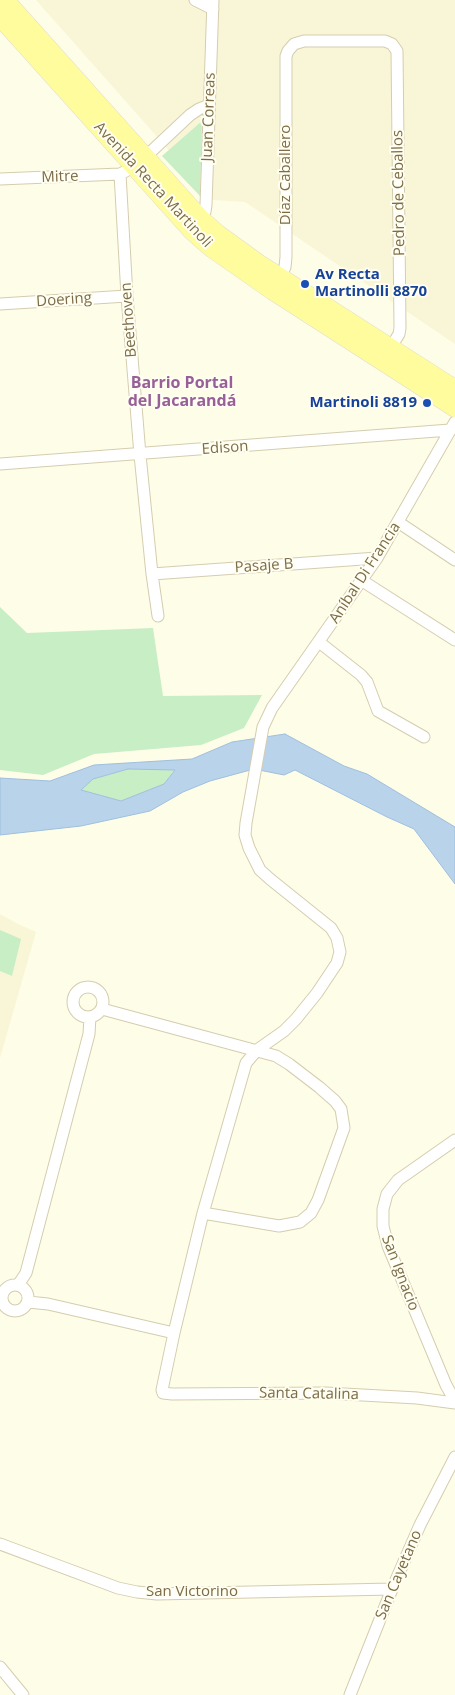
<!DOCTYPE html>
<html>
<head>
<meta charset="utf-8">
<style>
	body { margin:0 }
	canvas { display:block; background:#fefde8 }
</style>
</head>
<body>
<canvas width="455" height="1695"></canvas>
<script>
const ctx = document.querySelector('canvas').getContext('2d');
ctx.lineJoin = 'round';
function fillPath(path, color) { ctx.fillStyle = color; ctx.fill(path, 'evenodd'); }
const toPath = rows => new Path2D(rows.map(r => 'M' + r).join(''));
function stroke(path, color, width, dash) { ctx.strokeStyle = color; ctx.lineWidth = width; ctx.lineCap = dash ? 'butt' : 'round'; ctx.setLineDash(dash || []); ctx.stroke(path); }
function write(font, color, halo, rows, align = 'center') {
  ctx.font = font + ' "Open Sans",sans-serif'; ctx.lineWidth = 4; ctx.setLineDash([]); ctx.textBaseline = 'middle'; ctx.strokeStyle = halo; ctx.fillStyle = color; for (const [text, x, y, turn = 0] of rows) {
    ctx.save(); ctx.translate(x, y); ctx.rotate((+turn || 0) * Math.PI / 180); ctx.textAlign = isNaN(turn) ? turn : align; if (halo) ctx.strokeText(text, 0, 0); ctx.fillText(text, 0, 0); ctx.restore();
  }
}
const residential = toPath([
	[36,0,455,0,455,344,245,202,213,200],
	[0,914,18,924,36,932,0,1058]
]);
const green = toPath([
	[202,121,200,196,162,156],
	[0,607,27,633,153,628,163,696,262,695,244,728,201,745,94,754,43,775,0,770],
	[128,769,175,769,164,784,121,801,80,790,93,779],
	[0,930,21,939,12,976,0,971]
]);
const water = toPath([
	[285,734,344,766,367,774,455,827,455,884,414,829,387,817,295,770,284,775,254,769,210,781,183,792,150,811,81,826,0,835,0,778,50,781,94,765,192,759,232,742,285,734],
	[128,769,175,770,164,784,121,801,81,790,93,779,128,769]
]);
const minor = toPath([
	[195,0,213,9],
	[141,161,190,115,199,109,209,105],
	[120,174,127,296,140,455,152,574,158,616],
	[0,179,120,174,126,171],
	[197,223,205,212,206,205,213,0],
	[278,281,285,267,286,257,286,56,288,51,294,44,304,41,385,41,392,44,397,51,400,328,399,334,388,352],
	[0,304,127,296],
	[455,422,377,558,272,708,263,727,246,823,245,835,249,848,260,870,270,879,331,928,337,938,340,952,337,963,317,993,296,1019,284,1031,257,1050,246,1063,203,1213,174,1333,162,1390,163,1393,172,1394,326,1393,417,1398,455,1403],
	[0,464,450,430],
	[398,522,455,560],
	[152,574,377,558],
	[361,580,455,640],
	[319,642,361,675,367,682,378,711,424,737],
	'73 1002a15 15 0 1 1 30 0a15 15 0 1 1-30 0Z',
	[102,1009,276,1056,289,1064,319,1087,335,1101,341,1109,344,1128,318,1200,311,1213,300,1222,279,1226,203,1213],
	[455,1140,398,1180,387,1194,383,1209,383,1226,388,1246,446,1385,455,1401],
	'2 1298a13 13 0 1 1 26 0a13 13 0 1 1-26 0Z',
	[18,1285,26,1273,89,1034,90,1017],
	[28,1302,48,1304,174,1333],
	[0,1544,118,1588,137,1592,157,1594,392,1589],
	[0,1667,23,1695],
	[350,1695,392,1589,420,1525,455,1457]
]);
const primary = toPath([
	[5,0,201,219,218,234,258,263,455,389],
	[0,17,192,231,210,247,273,291,455,408]
]);
const markers = [
	[305,284,5,"#1a4fb4"],
	[427,403,5,"#1a4fb4"]
];
const streetNames = [
	["Juan Correas",209,117,-88],
	["Díaz Caballero",286,175,-90],
	["Mitre",60,177,-2],
	["Avenida Recta Martinoli",153,185,47],
	["Pedro de Ceballos",399,193,-91],
	["Doering",64,300,-4],
	["Beethoven",129,320,-94],
	["Edison",225,448,-4],
	["Pasaje B",264,566,-4],
	["Aníbal Di Francia",365,573,-57],
	["San Ignacio",400,1273,69],
	["Santa Catalina",309,1394,1],
	["San Cayetano",399,1575,-67],
	["San Victorino",192,1592]
];
const transitNames = [
	["Av Recta",315,275],
	["Martinolli 8870",315,292],
	["Martinoli 8819",417,403,"right"]
];
const neighbourhoodNames = [
	["Barrio Portal",182,383],
	["del Jacarandá",182,401]
];
fillPath(residential, '#f9f6d8');
fillPath(green, '#c7eec4');
fillPath(water, '#b9d3eb');
stroke(water, '#9fbfde', 1);
stroke(minor, '#d5cdaf', 13);
stroke(primary, '#e0dcd3', 19);
stroke(minor, '#fff', 11);
stroke(primary, '#fffc9e', 18);
for (const [x, y, r, color] of markers) { const dot = new Path2D(); dot.arc(x, y, r, 0, 2 * Math.PI); ctx.fillStyle = color; ctx.fill(dot); stroke(dot, '#fffef0', 2); }
write('15px', '#7c6c48', '#fffef0', streetNames);
write('bold 15px', '#164399', '#fffef0', transitNames, 'left');
write('bold 16px', '#986098', '#fffef0', neighbourhoodNames);
</script>
</body>
</html>
